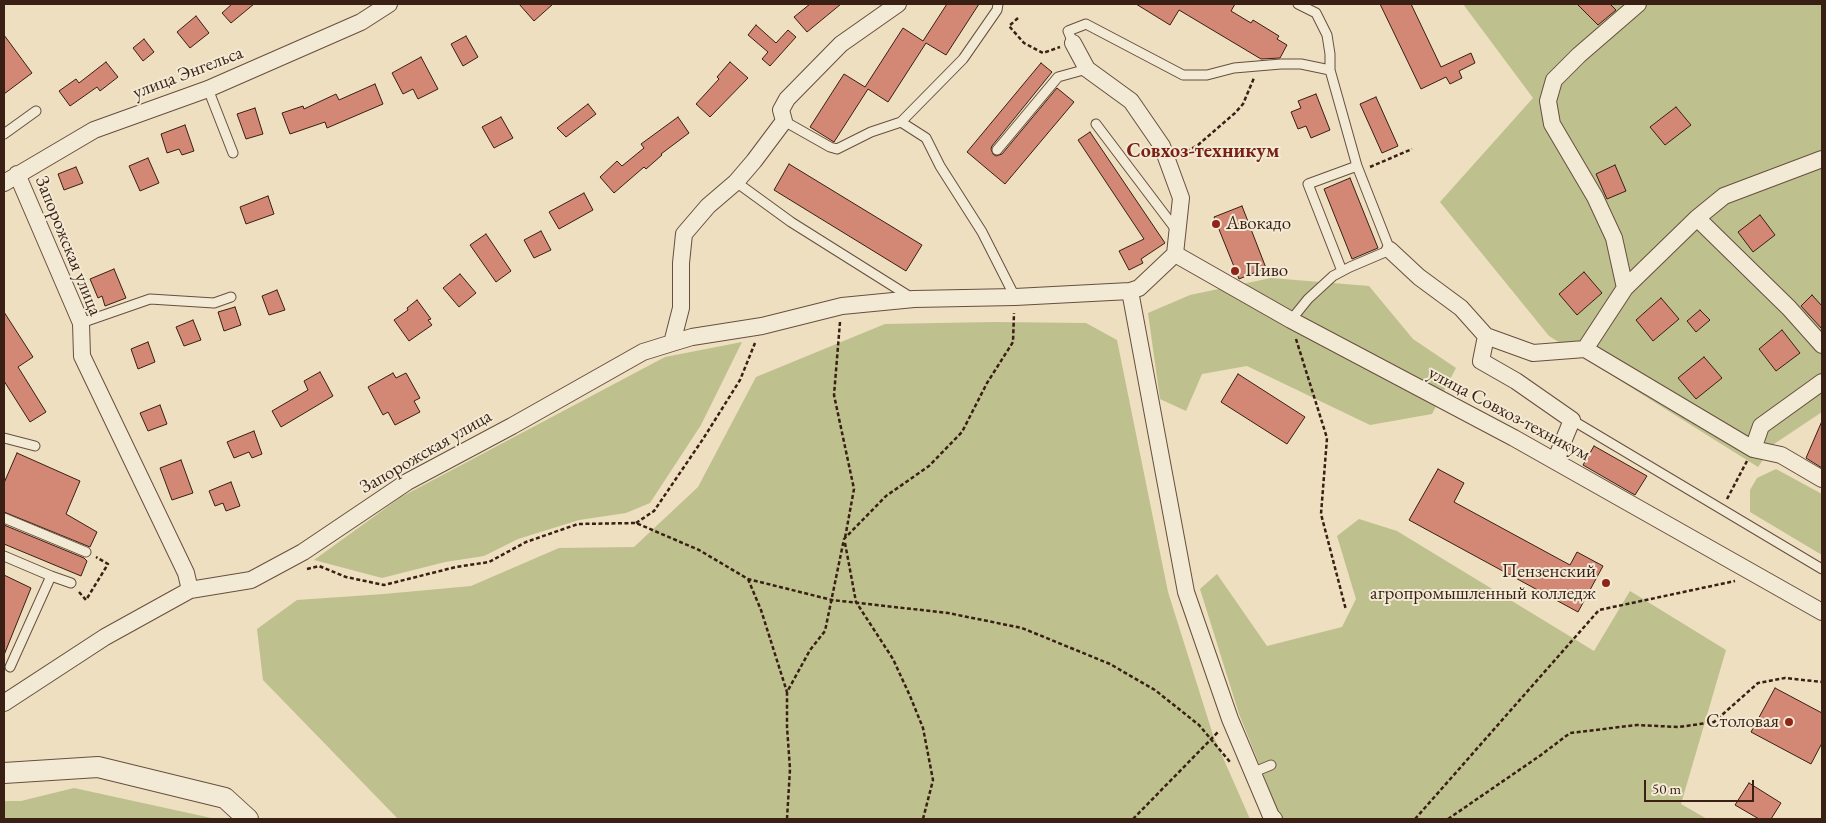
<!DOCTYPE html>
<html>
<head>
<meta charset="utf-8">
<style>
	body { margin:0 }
	#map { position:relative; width:1826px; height:823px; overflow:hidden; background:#eddfbf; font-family:"EB Garamond",serif }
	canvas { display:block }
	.frame { position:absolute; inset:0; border:5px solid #3a1f14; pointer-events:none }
	.scale { position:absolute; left:1644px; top:780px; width:110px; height:22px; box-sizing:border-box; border:2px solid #3a1f14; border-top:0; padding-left:6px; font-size:15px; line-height:18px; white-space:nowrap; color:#3a1f14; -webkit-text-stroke:4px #f3ead5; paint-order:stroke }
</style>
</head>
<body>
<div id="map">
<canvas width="1826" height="823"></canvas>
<div class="frame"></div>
<div class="scale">50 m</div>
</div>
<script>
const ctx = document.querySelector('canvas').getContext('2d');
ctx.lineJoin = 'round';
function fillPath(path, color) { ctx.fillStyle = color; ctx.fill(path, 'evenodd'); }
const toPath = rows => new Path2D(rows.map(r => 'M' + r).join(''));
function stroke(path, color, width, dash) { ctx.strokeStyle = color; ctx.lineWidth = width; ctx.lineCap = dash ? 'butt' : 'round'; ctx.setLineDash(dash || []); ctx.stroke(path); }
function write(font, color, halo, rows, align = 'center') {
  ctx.font = font + ' "EB Garamond",serif'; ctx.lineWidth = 4; ctx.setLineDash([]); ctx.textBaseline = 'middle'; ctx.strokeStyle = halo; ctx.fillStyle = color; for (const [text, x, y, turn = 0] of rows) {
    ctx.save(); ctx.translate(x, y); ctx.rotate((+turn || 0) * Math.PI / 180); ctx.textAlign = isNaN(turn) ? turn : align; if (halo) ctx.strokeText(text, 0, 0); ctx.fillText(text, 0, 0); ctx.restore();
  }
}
const green = toPath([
	[1463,4,1822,4,1822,412,1774,444,1758,467,1549,336,1440,202,1533,98],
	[1271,278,1369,286,1413,339,1456,368,1432,414,1370,425,1247,366,1202,374,1186,411,1160,399,1148,313,1190,295],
	[994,322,1086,323,1117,340,1168,592,1213,735,1250,819,398,819,263,680,257,629,297,600,384,594,471,586,559,548,634,547,698,487,756,377,885,324],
	[742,342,701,425,650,503,626,513,579,520,518,539,484,556,445,562,382,578,314,560,401,497,665,357],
	[1776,469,1822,494,1822,555,1750,512,1750,490,1757,478],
	[1359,519,1397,531,1594,651,1630,591,1726,650,1681,804,1707,819,1283,819,1280,816,1239,714,1200,589,1217,574,1267,646,1342,627,1356,599,1337,536],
	[74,788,216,819,217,819,4,819,4,801,21,801]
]);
const building = toPath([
	[232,4,254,4,231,23,222,13,232,4],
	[519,4,553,4,534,21,519,4],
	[810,4,841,4,807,32,794,17,810,4],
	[947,4,979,4,946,55,926,43,888,102,868,89,834,142,810,127,844,74,865,87,903,28,923,41,947,4],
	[1136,4,1235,4,1231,11,1251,23,1253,20,1279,36,1277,39,1287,45,1280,58,1261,59,1179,10,1170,25,1136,4],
	[1380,4,1411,4,1441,67,1471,53,1475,63,1459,71,1462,78,1450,84,1446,77,1421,89,1380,4],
	[1577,4,1610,4,1616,10,1598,25,1577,4],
	[196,16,209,33,190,48,177,32,196,16],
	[756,25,776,43,788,30,796,37,770,66,762,59,768,52,748,35,756,25],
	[4,35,32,73,4,94,4,35],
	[466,36,478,57,463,66,451,44,466,36],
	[144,39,154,52,143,61,133,48,144,39],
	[421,57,438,89,418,99,413,89,403,94,392,73,421,57],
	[106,62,118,77,100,91,97,87,70,106,59,91,76,79,79,83,106,62],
	[730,62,748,78,710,117,696,104,719,79,717,77,730,62],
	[1041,63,1052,72,992,146,991,149,993,154,996,156,1002,154,1057,88,1074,102,1005,184,967,152,1041,63],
	[375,84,383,104,327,128,325,122,290,134,282,113,303,106,304,109,336,94,339,100,375,84],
	[1316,94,1330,130,1311,138,1306,126,1298,129,1291,112,1301,108,1298,101,1316,94],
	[1376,97,1398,146,1382,153,1360,104,1376,97],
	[588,104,596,114,566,137,557,128,588,104],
	[1676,107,1691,125,1665,145,1650,127,1676,107],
	[255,108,263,134,246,139,237,114,255,108],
	[501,117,513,138,494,148,482,127,501,117],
	[678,117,689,133,661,154,662,155,646,169,644,167,614,193,600,177,617,161,622,166,644,148,641,144,678,117],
	[185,125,194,151,182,155,179,149,167,153,161,134,185,125],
	[1090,132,1165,243,1141,259,1143,263,1129,270,1119,251,1144,239,1078,140,1090,132],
	[148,158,159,183,140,191,129,166,148,158],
	[789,164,922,245,906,271,774,190,789,164],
	[1615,165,1626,191,1607,199,1596,174,1615,165],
	[76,167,83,183,64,190,58,174,76,167],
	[1350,178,1378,248,1352,259,1324,189,1350,178],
	[584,193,593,210,559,229,549,212,584,193],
	[268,196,274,214,246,224,240,207,268,196],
	[1242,206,1266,268,1239,279,1214,217,1242,206],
	[1760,215,1775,235,1753,252,1738,232,1760,215],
	[541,231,551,250,534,258,524,240,541,231],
	[486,234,511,271,496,282,470,245,486,234],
	[114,269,126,298,105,306,102,296,98,298,90,279,114,269],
	[1584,272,1602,293,1577,315,1559,294,1584,272],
	[460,274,476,293,459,307,443,288,460,274],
	[277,290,285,310,269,315,262,296,277,290],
	[1812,295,1822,306,1822,329,1801,306,1812,295],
	[1661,298,1679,319,1653,341,1636,320,1661,298],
	[417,300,431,319,428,320,432,325,409,341,394,320,408,310,407,308,417,300],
	[235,307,241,325,224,331,218,312,235,307],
	[1700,310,1710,320,1696,332,1687,321,1700,310],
	[4,312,33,357,18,367,46,412,30,422,4,381,4,312],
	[193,320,201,340,184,346,176,327,193,320],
	[1782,330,1800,353,1776,371,1759,349,1782,330],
	[148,342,155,362,138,369,131,349,148,342],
	[1704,357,1722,378,1696,399,1678,378,1704,357],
	[320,372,333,396,281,427,272,411,308,390,304,381,320,372],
	[393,373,396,378,406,373,420,398,414,401,420,412,395,425,388,412,383,415,368,387,393,373],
	[1238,374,1305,417,1287,444,1221,402,1238,374],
	[160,405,167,424,148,431,140,413,160,405],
	[1822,421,1822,468,1806,458,1822,421],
	[254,431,262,454,252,458,249,452,234,458,227,442,254,431],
	[1594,446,1647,476,1635,495,1583,465,1594,446],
	[17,453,80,481,66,514,97,532,90,547,4,512,4,483,17,453],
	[181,460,193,493,172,500,160,468,181,460],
	[1438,469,1464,483,1454,502,1570,565,1577,552,1603,566,1578,612,1409,520,1438,469],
	[231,482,240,506,226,511,223,503,215,506,209,491,231,482],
	[4,525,84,558,87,561,81,576,4,544,4,525],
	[4,575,31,588,4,655,4,575],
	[1775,688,1822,713,1822,743,1811,764,1751,732,1775,688],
	[1749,783,1781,803,1771,819,1759,819,1735,805,1749,783]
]);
const path = toPath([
	[1018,18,1009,26,1024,43,1043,53,1060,47],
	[1181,155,1198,145,1235,113,1243,104,1254,78],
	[1370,167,1412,149],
	[840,322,834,395,854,489,845,538],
	[1296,339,1327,438,1321,514,1346,610],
	[1727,499,1747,461],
	[636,523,654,511,703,439,740,380,755,343],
	[845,543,856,602,893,659,910,696,923,728,933,780,923,819],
	[307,569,319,566,346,577,384,585,456,567,489,562,526,542,578,524,636,523,699,550,748,579,832,600,948,613,1022,628,1110,664,1155,690,1199,725,1230,762],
	[748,579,761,610,787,692],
	[79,592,86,600,108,564,96,557],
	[787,819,790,769,787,727,787,692,810,650,825,631,844,539,886,496,929,466,962,432,987,383,1013,342,1014,313],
	[1133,819,1219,731],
	[1415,819,1599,610,1735,581],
	[1448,819,1541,755,1570,733,1637,725,1679,727,1714,722,1758,683,1785,678,1822,682]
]);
const service = toPath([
	[1073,43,1068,31,1086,24,1183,75,1207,75,1234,68,1281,64,1301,64,1330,70,1330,54,1327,35,1316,13,1298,4],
	[208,89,233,153],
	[784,121,830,147,837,149,871,132,901,122,963,59,997,10,998,4],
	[901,122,926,138,940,166,982,232,1015,297],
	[1096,124,1177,231],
	[4,134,36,111],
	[997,150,1058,77,1087,69],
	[736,182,791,222,912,298],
	[1342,271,1308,184,1357,166],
	[1291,320,1308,299,1333,276,1350,267,1390,250,1357,166,1330,70],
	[81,323,150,299,214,303,231,297],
	[1572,420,1822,569],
	[4,438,35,446],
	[4,518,86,552],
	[4,556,51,576,10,667],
	[51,576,71,583],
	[1251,770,1254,772,1271,765]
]);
const minor = toPath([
	[1073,43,1087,69,1131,101,1162,146,1181,198,1175,254,1139,288,1130,291,1186,592,1230,719,1271,816,1274,819],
	[17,174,81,323,82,356,186,573,190,590],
	[4,183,94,130,208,89,361,22,389,4],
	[1697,218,1789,308,1822,345],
	[1390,250,1419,277,1461,308,1486,336,1481,361,1516,381,1572,420,1555,461],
	[1175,254,1291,320,1514,438,1822,612],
	[1625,288,1614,238,1595,197,1552,124,1548,101,1554,80,1579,55,1638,4],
	[1486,336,1533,353,1585,349,1753,449,1781,455,1822,479],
	[672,343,692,337,762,326,842,306,914,299,1015,297,1130,291],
	[1585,349,1625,288,1697,218,1724,196,1822,159],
	[1753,449,1761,426,1822,382],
	[4,703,105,637,190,590,251,580,303,552,407,482,512,426,643,352,672,343,681,308,681,263,684,234,708,206,736,182,754,161,784,121,781,110,787,99,841,44,898,4]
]);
const tertiary = toPath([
	[4,773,98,767,225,798,248,819]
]);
const markers = [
	[1216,224,5,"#8f2418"],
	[1235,271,5,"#8f2418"],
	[1606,583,5,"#8f2418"],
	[1789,722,5,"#8f2418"]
];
const streetNames = [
	["улица Энгельса",188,73,-21],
	["Запорожская улица",68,246,68],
	["улица Совхоз-техникум",1509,414,28],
	["Запорожская улица",426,452,-30]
];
const poiNames = [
	["Авокадо",1226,224],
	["Пиво",1245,271],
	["Пензенский",1596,572,"right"],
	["агропромышленный колледж",1596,594,"right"],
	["Столовая",1779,722,"right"]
];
const neighbourhoodNames = [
	["Совхоз-техникум",1203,152]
];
fillPath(green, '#bec08e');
fillPath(building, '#d28874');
stroke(building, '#3a1f14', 1);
stroke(service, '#674f3f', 11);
stroke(minor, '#674f3f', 18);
stroke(tertiary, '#674f3f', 22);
stroke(path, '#3a1f14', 2.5, [4, 2.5]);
stroke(service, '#f3ead5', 9);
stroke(minor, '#f3ead5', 16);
stroke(tertiary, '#f3ead5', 20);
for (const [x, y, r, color] of markers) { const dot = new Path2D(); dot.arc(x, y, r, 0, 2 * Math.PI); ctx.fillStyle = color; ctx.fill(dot); stroke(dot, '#f3ead5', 2); }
write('19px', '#3a1f14', '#f3ead5', streetNames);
write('19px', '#3a1f14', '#f3ead5', poiNames, 'left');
write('bold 20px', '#7a1f14', '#f3ead5', neighbourhoodNames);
</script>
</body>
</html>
